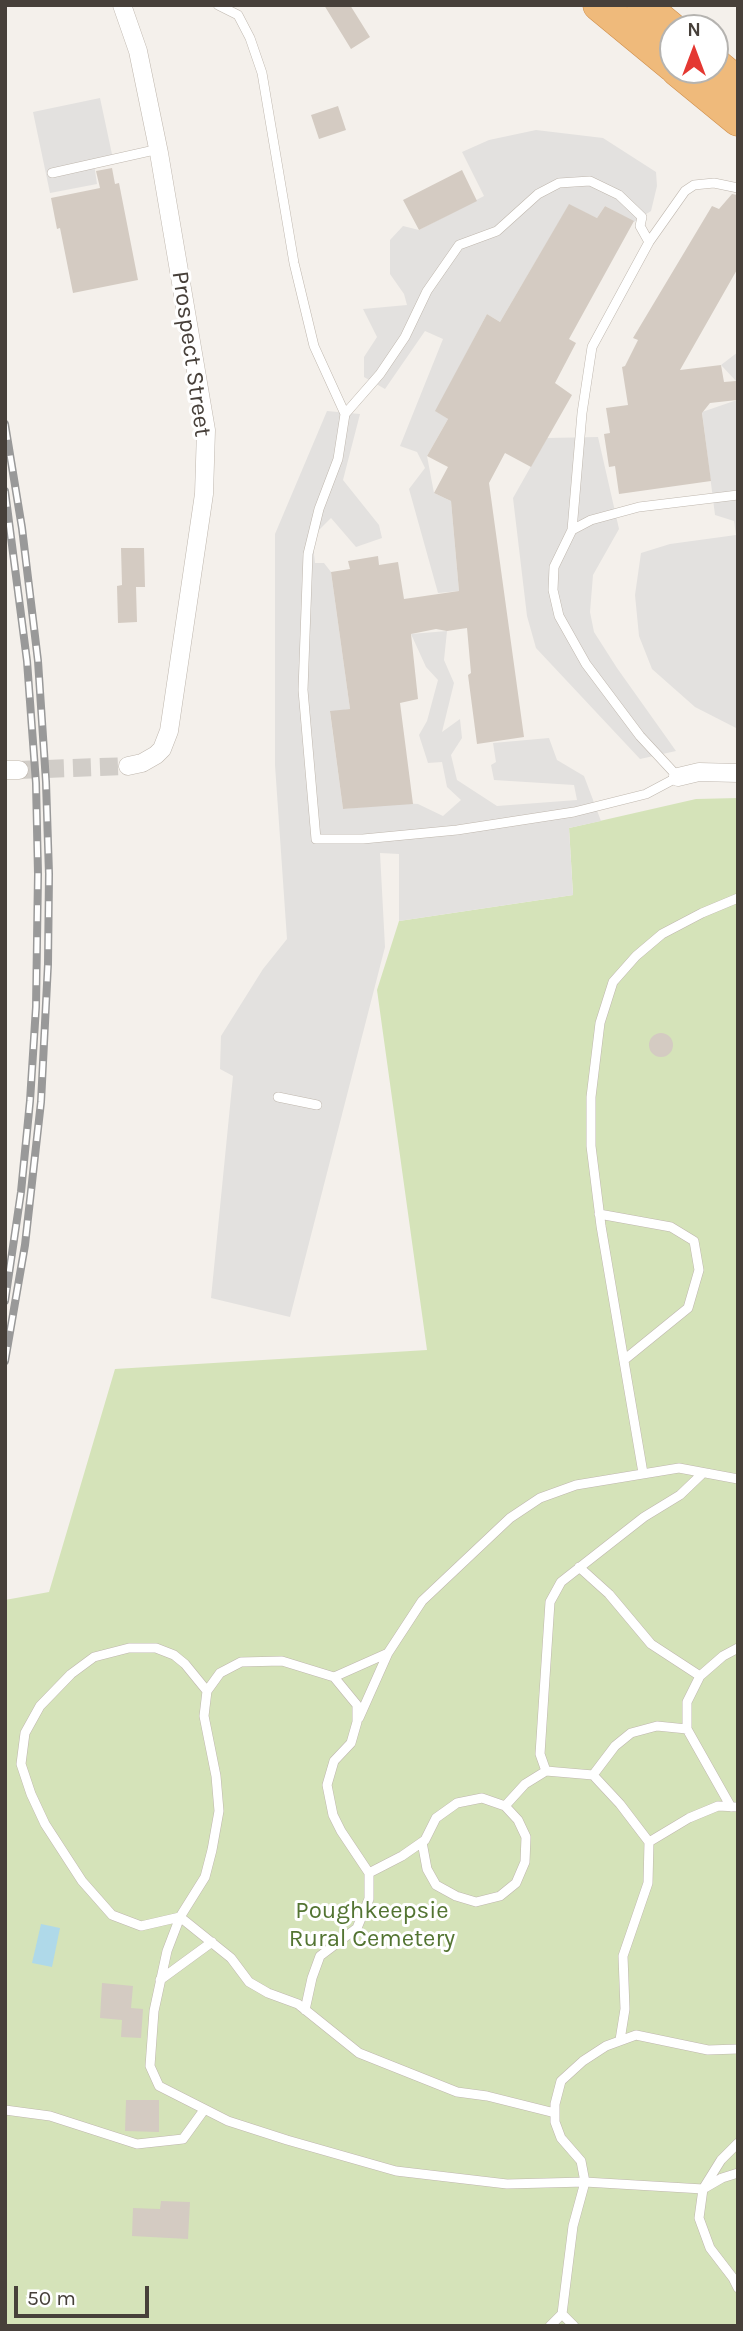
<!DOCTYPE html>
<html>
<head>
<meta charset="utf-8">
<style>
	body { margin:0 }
	#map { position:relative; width:743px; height:2331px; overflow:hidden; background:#f4f0eb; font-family:Karla,sans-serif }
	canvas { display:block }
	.frame { position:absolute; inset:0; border:7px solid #47403a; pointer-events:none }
	.north { position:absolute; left:659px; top:14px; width:70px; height:70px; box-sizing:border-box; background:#fff; border:2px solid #b5b3b0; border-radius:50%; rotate:0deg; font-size:19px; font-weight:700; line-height:28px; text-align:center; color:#47403a }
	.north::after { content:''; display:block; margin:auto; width:24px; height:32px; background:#e43832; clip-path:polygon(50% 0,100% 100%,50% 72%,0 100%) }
	.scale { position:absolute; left:14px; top:2286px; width:135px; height:32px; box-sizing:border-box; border:4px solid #47403a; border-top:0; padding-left:9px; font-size:21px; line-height:24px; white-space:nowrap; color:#47403a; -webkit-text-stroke:5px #fff; paint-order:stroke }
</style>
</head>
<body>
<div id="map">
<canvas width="743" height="2331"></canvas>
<div class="frame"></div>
<div class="north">N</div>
<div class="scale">50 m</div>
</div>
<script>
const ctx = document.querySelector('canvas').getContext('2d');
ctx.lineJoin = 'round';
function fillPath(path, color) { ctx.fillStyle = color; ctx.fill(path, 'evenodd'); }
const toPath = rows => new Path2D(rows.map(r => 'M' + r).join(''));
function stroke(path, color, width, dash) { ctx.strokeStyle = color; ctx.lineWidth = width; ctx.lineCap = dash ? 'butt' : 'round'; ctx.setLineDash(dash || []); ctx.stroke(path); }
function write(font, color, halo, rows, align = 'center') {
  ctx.font = font + ' Karla,sans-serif'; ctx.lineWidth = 6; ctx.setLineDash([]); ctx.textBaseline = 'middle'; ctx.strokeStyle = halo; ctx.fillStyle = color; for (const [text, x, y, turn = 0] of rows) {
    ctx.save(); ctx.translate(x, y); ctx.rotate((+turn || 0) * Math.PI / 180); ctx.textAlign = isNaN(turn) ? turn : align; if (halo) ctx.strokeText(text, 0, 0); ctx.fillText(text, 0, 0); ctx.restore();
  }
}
const green = toPath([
	[738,798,738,2326,5,2326,5,1600,49,1592,115,1369,427,1350,377,990,399,921,573,895,569,828,696,799]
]);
const parking = toPath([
	[100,98,113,159,94,164,97,184,50,193,33,112],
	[536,130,603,138,656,172,657,186,651,211,634,222,605,206,597,218,569,205,500,322,487,314,436,411,448,419,427,456,434,493,451,501,459,591,438,593,409,489,425,468,417,452,400,446,443,339,425,331,385,389,364,377,364,357,377,337,363,309,407,305,404,294,390,274,390,240,403,226,419,230,484,196,462,152,489,140],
	[738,352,738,729,695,707,652,669,639,636,635,595,641,553,670,544,736,535,734,521,715,515,702,412,737,400,736,381,721,365],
	[327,411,360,414,343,480,379,525,382,538,356,547,331,518,312,537,315,563,324,563,331,572,350,709,330,712,343,809,405,803,418,804,443,816,461,800,447,787,442,762,428,763,419,735,427,721,438,680,426,667,411,634,447,631,444,660,454,683,442,732,460,719,462,738,451,755,457,780,497,806,577,800,574,785,494,780,491,765,496,762,493,743,549,738,557,760,584,776,601,821,569,828,573,895,399,921,399,854,380,853,385,947,290,1317,211,1298,233,1076,220,1069,221,1036,263,969,287,939,275,765,275,534],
	[598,437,619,529,593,575,590,612,594,632,617,668,676,751,640,759,536,648,527,616,513,498,547,438]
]);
const water = toPath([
	[41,1924,60,1928,52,1967,32,1963]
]);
const building = toPath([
	[324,5,350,5,370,37,351,49],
	[338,106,346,130,319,139,311,115],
	[112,168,115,184,119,183,138,280,73,293,60,228,57,229,51,198,100,188,96,171],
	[462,170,477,201,419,230,403,200],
	[732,194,738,195,738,268,680,370,721,365,724,382,736,381,737,400,710,403,702,413,711,481,619,494,615,466,609,467,604,434,610,433,606,408,628,405,622,367,625,366,638,340,633,338,712,206,719,209],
	[569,204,597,218,605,206,634,221,569,339,576,343,555,383,572,395,531,467,505,453,489,483,524,737,477,744,468,675,471,673,467,628,447,631,436,629,411,634,418,699,400,703,413,804,343,809,330,711,350,709,331,572,350,569,348,561,378,556,379,565,398,562,404,599,459,591,451,501,434,493,448,467,427,456,448,419,435,411,487,314,500,322],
	[121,548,144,548,145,587,136,587,137,622,118,623,117,586,122,585],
	'649 1045a12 12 0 1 1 24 0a12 12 0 1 1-24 0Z',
	[102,1983,133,1986,131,2008,143,2009,141,2038,121,2037,122,2020,100,2018],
	[126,2100,159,2100,159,2132,125,2131],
	[161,2201,190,2202,188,2239,132,2236,133,2208,160,2209]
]);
const streetTunnel = toPath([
	[19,770,128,766]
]);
const lane = toPath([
	[218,5,238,15,250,38,262,73,294,263,314,346,345,414,338,459,319,509,308,554,303,690,316,839,363,839,457,830,574,812,646,794,678,777,640,736,586,664,559,616,553,590,554,567,572,530,591,520,639,507,738,495],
	[52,173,159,149],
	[649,242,685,191,694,185,714,183,738,188],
	[345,414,380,374,405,337,427,291,459,245,497,231,538,194,559,183,590,181,619,195,642,217,640,226,649,242,592,347,582,413,572,530],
	[278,1097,317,1105],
	[599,1214,671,1227,694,1241,699,1270,688,1308,624,1360],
	[643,1473,601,1226,591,1146,591,1097,600,1023,613,982,636,956,662,934,702,913,738,898],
	[738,1479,679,1468,576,1485,540,1498,510,1518,422,1601,388,1653,334,1677,282,1661,241,1662,220,1673,207,1691,204,1716,216,1776,219,1811,212,1850,205,1877,180,1917,167,1951,154,2011,150,2066,159,2086,228,2121,287,2140,396,2171,507,2184,585,2182,703,2189,722,2178,738,2173],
	[579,1567,609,1594,651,1644,700,1676],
	[207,1691,185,1664,174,1655,156,1648,129,1648,94,1657,71,1674,40,1706,25,1733,21,1764,31,1794,45,1824,82,1881,112,1915,141,1926,180,1917,231,1958,249,1982,268,1993,298,2004,359,2053,457,2092,487,2096,555,2113],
	[359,1718,388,1653],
	[546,1771,540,1754,550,1602,561,1582,644,1517,680,1495,703,1473],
	[593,1775,615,1746,631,1733,657,1726,687,1729],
	[731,1807,687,1729,687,1702,700,1676,723,1656,738,1648],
	[422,1842,427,1869,436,1885,456,1896,476,1902,500,1896,516,1883,525,1862,526,1837,518,1820,505,1806],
	[649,1842,689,1818,718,1806,738,1807],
	[369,1873,402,1856,425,1840,436,1818,457,1803,482,1798,505,1806,525,1784,546,1771,593,1775,620,1804,649,1842,648,1883,623,1956,625,2009,620,2040],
	[160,1980,212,1942],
	[305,2010,312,1978,320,1956,357,1928,369,1899,369,1873,341,1831,333,1815,327,1785,334,1761,351,1743,357,1722,357,1705,334,1677],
	[5,2110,50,2116,137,2144,183,2139,204,2110],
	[738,2143,721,2160,703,2189,699,2218,710,2248,733,2278,738,2288],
	[550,2326,562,2314],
	[574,2326,562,2314,573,2226,585,2182,581,2161,561,2138,555,2122,555,2104,561,2081,583,2061,606,2046,636,2035,708,2050,738,2049]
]);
const street = toPath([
	[122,5,138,51,159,153,206,430,204,494,169,731,162,749,156,755,142,763,128,766],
	[5,770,19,770],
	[678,777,699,772,738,773]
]);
const highway = toPath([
	[599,5,673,66],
	[643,5,673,30],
	[715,64,738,83],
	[677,70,738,120]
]);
const rail = toPath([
	[5,424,22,528,38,661,46,782,49,874,48,964,41,1102,25,1245,5,1361],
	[5,491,27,661,36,783,38,874,36,1007,30,1101,21,1192,5,1301]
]);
const streetNames = [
	["Prospect Street",191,354,82]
];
const parkNames = [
	["Poughkeepsie",372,1911],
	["Rural Cemetery",372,1939]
];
fillPath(green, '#d5e3b9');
fillPath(parking, '#e3e1df');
fillPath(water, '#afd9e9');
fillPath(building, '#d4cbc2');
stroke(streetTunnel, '#d1cdc8', 18, [18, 9]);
stroke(lane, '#bfb7ae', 10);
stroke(street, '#bfb7ae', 19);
stroke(highway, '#ce8e4b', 33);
stroke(lane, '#fff', 9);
stroke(street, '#fff', 18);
stroke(highway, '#efba7b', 32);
stroke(rail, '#999', 8);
stroke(rail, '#fff', 5, [16]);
write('24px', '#47403a', '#fff', streetNames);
write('24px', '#537432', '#fff', parkNames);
</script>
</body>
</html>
